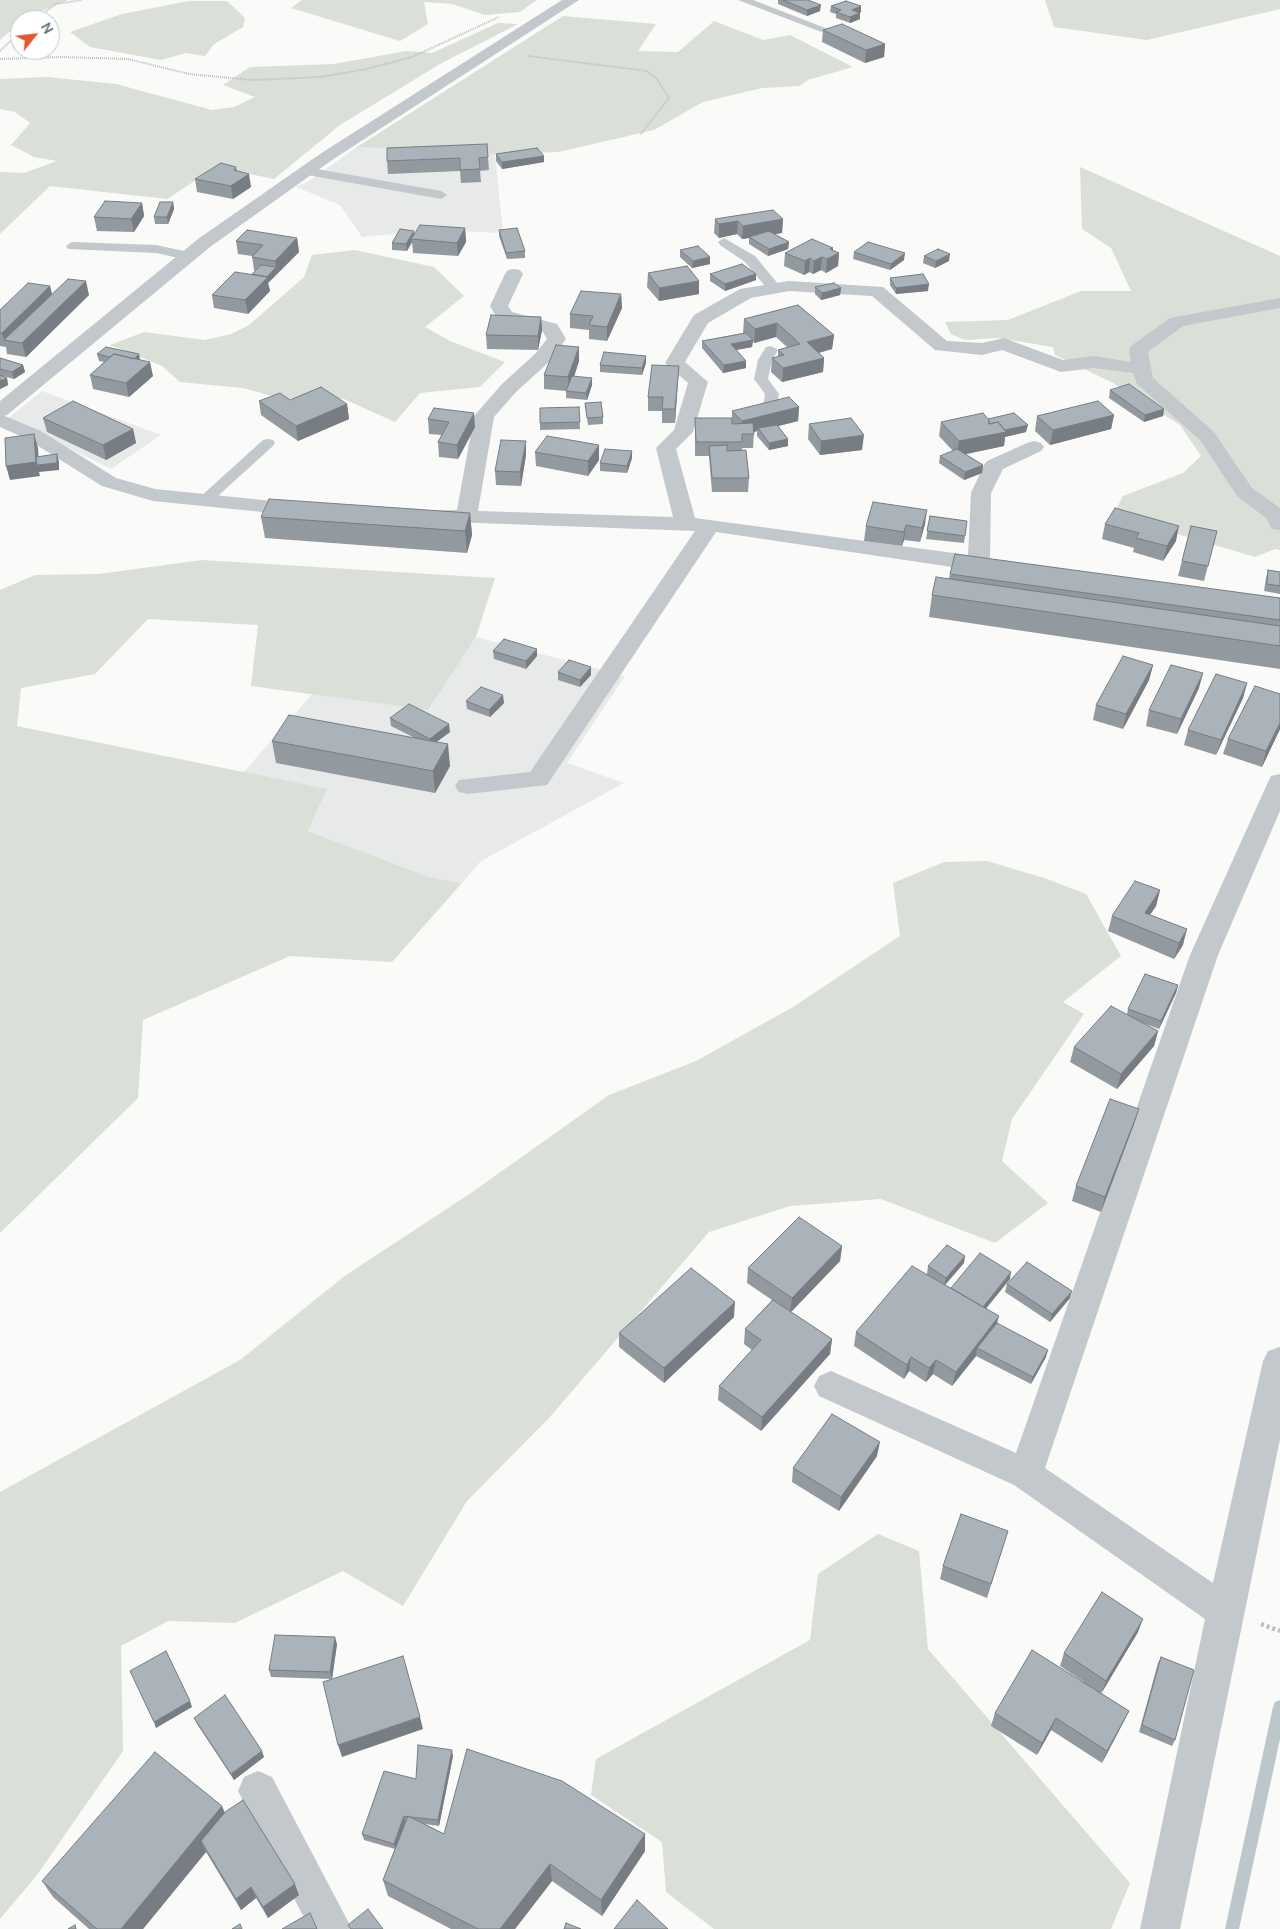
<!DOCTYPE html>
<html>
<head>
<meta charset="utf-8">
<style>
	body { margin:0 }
	#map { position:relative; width:1280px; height:1929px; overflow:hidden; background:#fafaf8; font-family:Ubuntu,sans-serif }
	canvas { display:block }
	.north { position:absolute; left:10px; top:10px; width:50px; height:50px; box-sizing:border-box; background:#fff; border:1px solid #c1c8cd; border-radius:50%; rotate:61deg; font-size:14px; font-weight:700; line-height:20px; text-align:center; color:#657683 }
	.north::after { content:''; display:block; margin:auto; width:18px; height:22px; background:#e4572e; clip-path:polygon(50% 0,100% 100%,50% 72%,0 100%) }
</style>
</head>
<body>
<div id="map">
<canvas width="1280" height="1929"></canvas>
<div class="north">N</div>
</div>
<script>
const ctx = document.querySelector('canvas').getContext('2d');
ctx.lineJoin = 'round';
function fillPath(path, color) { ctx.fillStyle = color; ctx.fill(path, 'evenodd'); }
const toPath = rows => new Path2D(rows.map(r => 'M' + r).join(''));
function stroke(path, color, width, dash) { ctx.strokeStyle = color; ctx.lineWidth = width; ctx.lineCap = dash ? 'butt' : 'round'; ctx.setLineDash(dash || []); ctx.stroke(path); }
const built = toPath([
	[357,147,495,154,503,233,431,230,362,237,340,205,296,187,309,181],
	[42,391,161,435,111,469,8,418],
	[476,637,625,676,567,763,624,783,481,861,462,883,429,877,308,831,327,789,243,773,312,694,428,710]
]);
const green = toPath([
	[0,0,68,0,20,20,20,23,0,40],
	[302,0,537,0,520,12,485,15,452,4,424,2,428,24,400,41,291,8],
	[1045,0,1280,0,1280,9,1147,40,1054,27],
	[189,1,227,1,245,18,243,27,214,44,205,56,186,53,161,60,90,47,70,32,122,14],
	[563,16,656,24,638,51,678,52,714,21,763,40,790,35,853,67,808,80,799,86,762,88,703,102,654,130,558,152,495,154,357,147],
	[498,23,518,24,440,64,340,125,274,179,216,167,167,199,50,186,0,234,0,172,24,173,57,161,34,157,11,145,30,123,15,112,0,109,0,79,47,77,116,84,212,110,234,107,255,97,223,85,250,67,334,64,406,51,432,53],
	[1080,167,1280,256,1280,550,1275,549,1255,557,1113,515,1123,496,1183,473,1201,456,1180,425,1113,383,1055,355,1053,347,998,338,965,340,951,334,945,322,1008,320,1081,291,1131,291,1111,248,1082,229],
	[355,250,434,267,464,296,425,327,450,341,505,362,480,387,420,393,395,422,344,399,283,399,243,388,180,382,162,366,110,345,144,332,205,340,231,334,249,325,304,277,312,255],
	[202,560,495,578,476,637,428,710,251,686,258,625,148,619,95,674,21,688,17,726,327,789,308,831,429,877,462,883,392,962,290,956,143,1020,138,1098,0,1233,0,590,35,575,99,574],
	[987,861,1044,878,1086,894,1121,956,1063,1002,1084,1014,1012,1119,1002,1161,1048,1203,995,1243,881,1199,790,1206,709,1232,549,1418,467,1501,403,1606,343,1571,235,1623,168,1621,121,1646,123,1751,37,1875,0,1919,0,1492,240,1360,346,1275,471,1193,609,1095,696,1061,793,1007,900,936,893,883,944,862],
	[878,1534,919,1551,928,1649,1130,1883,1111,1929,714,1929,666,1892,662,1842,591,1795,596,1759,810,1640,818,1574]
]);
const stream = toPath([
	[1280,1700,1280,1739,1239,1929,1225,1929,1273,1707,1275,1702,1280,1700]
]);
const pathFar1 = toPath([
	[34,20,56,4,82,0],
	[0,51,20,32],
	[528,56,647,71,657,79,669,98,640,135],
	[0,59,62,57,128,59,189,74,252,80,321,77,366,69,412,57,499,17]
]);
const path = toPath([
	[1261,1624,1280,1631]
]);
const service = toPath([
	[738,0,753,0,833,31,828,34,824,33,738,0],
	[306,167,441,191,447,195,441,199,302,174,300,171,306,167],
	[724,238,755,256,779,285,781,288,779,291,769,291,745,262,720,245,718,242,724,238],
	[72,242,156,245,193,253,194,256,188,260,156,253,68,249,66,246,72,242],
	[771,346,778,350,772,360,768,379,779,394,777,408,775,411,755,417,745,417,743,414,745,411,763,405,765,394,754,379,758,360,766,347,771,346],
	[268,439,273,440,275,443,273,446,209,504,199,504,196,501,199,498,263,440,268,439]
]);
const minor = toPath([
	[514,269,520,270,523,274,508,306,512,312,557,324,566,339,550,361,516,392,494,417,478,511,673,517,656,448,674,430,688,383,665,363,694,315,740,289,789,281,883,287,947,341,982,343,1004,338,1063,360,1094,356,1131,362,1129,350,1131,346,1170,318,1280,298,1280,308,1183,326,1148,352,1153,378,1214,432,1252,488,1280,508,1280,530,1272,529,1266,518,1237,496,1200,440,1137,384,1133,373,1094,368,1061,372,1002,350,982,355,935,350,872,296,789,291,751,298,708,323,685,362,708,382,693,432,676,449,695,518,968,555,971,493,984,465,987,461,1027,443,1034,441,1041,443,1044,447,1041,451,1003,469,991,493,990,559,997,560,1000,565,997,570,979,571,716,532,547,785,468,794,459,792,455,786,459,780,530,772,695,531,425,521,422,516,425,511,457,510,474,416,502,384,536,353,547,339,543,332,498,320,490,306,505,274,508,270,514,269],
	[0,414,41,431,116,478,155,489,302,504,309,506,313,510,309,514,302,516,153,501,102,486,27,439,0,427,0,414],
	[1280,774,1280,811,1218,955,1045,1468,1213,1583,1263,1361,1268,1351,1280,1347,1280,1439,1180,1929,1140,1929,1205,1619,1014,1485,819,1396,814,1386,819,1376,831,1371,1016,1453,1190,955,1268,782,1271,776,1280,774],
	[258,1771,272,1777,352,1929,310,1929,238,1791,244,1777,258,1771]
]);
const tertiary = toPath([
	[562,0,579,0,332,160,210,247,7,415,0,417,0,401,198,239,320,154,562,0]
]);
const wall = toPath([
	[778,0,808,0,820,11,807,16,778,4],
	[831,6,861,12,860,13,860,19,850,23,836,18,836,14,830,12],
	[823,30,885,44,884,57,865,63,822,42],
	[496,154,544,162,502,169,496,161],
	[488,157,489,170,480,171,481,182,461,183,460,171,388,174,387,161],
	[237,171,251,187,233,199,197,192,195,179],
	[173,202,174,209,168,224,155,224,154,217],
	[142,203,144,216,134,232,97,231,94,217],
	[715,219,783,219,782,233,774,234,789,242,788,249,768,256,749,244,749,238,742,239,737,234,719,238,714,233],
	[465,228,466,242,458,256,413,253,412,242,407,251,392,250,392,243,414,231,414,235],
	[499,230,525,251,525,258,507,259,499,236],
	[297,238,299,252,268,283,270,291,248,314,214,308,212,295,252,274,256,271,254,270,252,256,238,254,236,241],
	[833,248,833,250,839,253,838,266,826,273,821,270,813,274,809,272,804,275,784,266,785,253],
	[680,250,710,257,710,264,692,268,680,257],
	[854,252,904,260,890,270,853,259],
	[924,256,949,261,935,268,923,263],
	[648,273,699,281,699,294,659,301,647,287],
	[710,274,756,274,756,280,725,291,710,281],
	[890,278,928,291,896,294,890,285],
	[50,286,52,294,89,295,26,357,7,354,6,347,0,346,0,310],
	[815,287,841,288,840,295,821,300,815,294],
	[621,294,622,308,607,341,589,339,589,330,570,328,570,314],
	[798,305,834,335,832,349,819,353,824,358,823,372,782,382,771,372,772,358,778,357,778,350,787,347,776,337,754,343,753,341,752,347,736,350,746,361,746,368,723,373,702,348,702,341,743,333,744,319],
	[541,317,542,330,538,350,487,349,486,335],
	[579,347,579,361,574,377,592,378,592,385,587,400,566,398,566,391,544,389,544,375],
	[97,354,139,354,140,360,153,376,129,397,93,389,90,375,104,362,99,361],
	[0,358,23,365,25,372,14,379,3,376,7,378,8,385,0,389],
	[646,363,642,375,600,372,600,365],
	[679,366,678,380,675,423,662,423,662,411,648,411,648,397],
	[1110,390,1164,409,1163,416,1144,422,1109,398],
	[290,400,347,404,349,419,298,441,261,415,259,401],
	[585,403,603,417,603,424,588,425],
	[579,407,580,429,540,430,540,423],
	[799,407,798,421,778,426,788,439,788,446,769,450,757,436,757,431,754,432,753,448,742,448,749,478,748,492,712,492,709,456,695,456,695,418,732,418,732,411],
	[434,408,475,427,458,459,439,457,438,442,442,435,429,434,428,419],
	[1114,415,1111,429,1050,445,1035,431,1037,416],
	[43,418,133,429,136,443,106,460,47,432],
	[988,419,1026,432,1005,437,1004,446,965,454,983,465,982,473,964,480,939,463,940,456,953,451,939,436,941,422],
	[809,424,862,450,820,455,808,439],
	[632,451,632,458,627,473,600,471,600,463],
	[535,452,599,460,588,476,536,466],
	[526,455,521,486,496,485,495,471],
	[470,513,472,535,467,553,265,538,261,517],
	[930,516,967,521,964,543,926,539],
	[925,524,920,542,904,540,902,546,864,541,866,526],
	[1105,524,1176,541,1163,561,1133,552,1134,548,1102,539],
	[1191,526,1217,531,1204,581,1178,576],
	[1268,570,1280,572,1280,594,1264,591,1266,578],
	[950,574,1280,598,1280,669,929,617,932,595,949,578],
	[537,649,537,656,526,669,494,659,493,651],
	[1153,665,1149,680,1123,729,1093,720,1096,705],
	[591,667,591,675,580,687,558,680,558,672],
	[1247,683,1243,698,1216,755,1184,745,1188,730],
	[1199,688,1177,734,1146,726,1149,710],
	[466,701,504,703,490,717,467,709],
	[390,718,450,732,436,742,450,766,435,793,276,763,272,741,415,738,391,726],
	[1280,729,1262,767,1223,754,1228,739],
	[1160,890,1156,906,1150,915,1183,945,1174,959,1108,931,1112,916],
	[1178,985,1176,993,1159,1029,1143,1023,1158,1031,1154,1046,1117,1089,1070,1062,1074,1047,1127,1014,1128,1009],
	[1134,1124,1101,1212,1072,1201,1076,1186],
	[842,1246,840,1261,791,1312,832,1339,830,1354,761,1431,718,1400,719,1386,752,1350,744,1344,745,1329,772,1300,747,1283,748,1268],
	[964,1263,945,1285,951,1288,1010,1279,986,1308,997,1323,1046,1357,1031,1384,976,1356,952,1386,933,1374,926,1382,909,1371,904,1379,854,1346,856,1332,927,1274,928,1266],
	[1007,1284,1070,1298,1050,1322,1005,1292],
	[734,1317,664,1383,619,1347,619,1333],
	[877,1456,839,1511,792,1482,793,1468],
	[1008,1531,987,1598,940,1579,943,1566],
	[1138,1632,1101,1693,1129,1711,1123,1723,1102,1763,1051,1730,1037,1755,991,1726,995,1713,1084,1682,1060,1666,1064,1653],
	[337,1644,332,1679,271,1677,269,1670],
	[1161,1657,1175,1740,1172,1746,1139,1732,1158,1663],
	[194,1718,264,1757,234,1780,197,1724],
	[453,1756,439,1826,425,1824,444,1834,645,1834,645,1851,602,1916,552,1881,515,1929,451,1929,388,1896,383,1880,395,1849,364,1840,362,1834],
	[225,1812,299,1895,268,1918,256,1898,241,1910,206,1852,143,1929,89,1929,53,1897,42,1881]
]);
const shadedWall = toPath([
	[821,5,820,11,807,16,807,10],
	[861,6,861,12,852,16,852,10],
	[860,13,860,19,850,23,850,17],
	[885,44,884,57,865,63,866,50],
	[544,156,544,162,502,169,502,162],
	[236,167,238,180,249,174,251,187,233,199,231,186,234,170],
	[173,202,174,209,168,224,167,217],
	[142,203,144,216,134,232,131,219],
	[783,219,782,233,750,238,749,237,749,238,742,239,743,226],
	[738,221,737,234,719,238,719,224],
	[465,228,466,242,458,256,457,243],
	[414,231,414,237,411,239,412,242,407,251,406,244],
	[297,238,299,252,268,283,270,291,248,314,245,300,276,267,275,261],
	[789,242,788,249,768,256,769,249],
	[833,248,833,256,839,253,838,266,826,273,827,259,830,249],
	[905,253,904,260,890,270,891,264],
	[950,254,949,261,935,268,936,261],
	[710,257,710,264,692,268,693,261],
	[822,257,821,270,813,274,814,261],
	[810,258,809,272,804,275,805,261],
	[756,274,756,280,725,291,725,284],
	[86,281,89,295,26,357,22,343],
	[699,281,699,294,659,301,659,288],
	[929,284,928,291,896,294,896,288],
	[50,286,53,300,4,340,2,333],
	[841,288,840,295,821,300,822,293],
	[621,294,622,308,607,341,607,327],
	[541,317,542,330,538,350,538,336],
	[777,323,776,337,754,343,755,329],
	[834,335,832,349,806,356,807,342],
	[753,340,752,347,731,351,731,344],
	[579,347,579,361,569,391,568,377],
	[139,354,140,361,130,361],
	[646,356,646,363,642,375,642,368],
	[824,358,823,372,782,382,783,368],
	[746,361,746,368,723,373,724,365],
	[150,362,153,376,129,397,126,383],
	[23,365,25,372,14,379,12,372],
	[679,366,678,380,675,423,675,409],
	[7,378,8,385,0,389,0,381],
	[592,378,592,385,587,400,586,393],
	[347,404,349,419,298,441,296,426],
	[799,407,798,421,759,431,758,428,757,431,746,434,742,434,742,435,742,421],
	[1164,409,1163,416,1144,422,1145,415],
	[474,413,475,427,458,459,457,445],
	[1114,415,1111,429,1050,445,1053,430],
	[1028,425,1026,432,1005,437,1004,446,957,456,959,441],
	[133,429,136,443,106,460,103,445],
	[34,434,38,448,39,465,57,454,59,462,59,470,39,472,40,476,10,480,6,466],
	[864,435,862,450,820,455,821,441],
	[788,439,788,446,769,450,769,443],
	[526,441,526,455,521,486,520,472],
	[599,445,599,460,588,476,588,461],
	[632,451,632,458,627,473,627,466],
	[983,465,982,473,964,480,965,472],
	[927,510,925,524,920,542,922,528],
	[470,513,472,535,467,553,465,531],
	[906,525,904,540,902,546,904,532],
	[1179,526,1176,541,1163,561,1167,546],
	[537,649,537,656,526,669,526,661],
	[1153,665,1149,680,1123,729,1126,714],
	[591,667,591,675,580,687,580,680],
	[1203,673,1199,688,1177,734,1181,719],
	[1247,683,1243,698,1216,755,1221,740],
	[503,695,504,703,490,717,489,710],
	[1280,723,1280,729,1262,767,1266,751],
	[449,724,450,732,431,746,430,739],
	[448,744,450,766,435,793,433,771],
	[1160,890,1156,906,1141,928,1145,913],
	[1187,929,1183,945,1174,959,1179,943],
	[1178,985,1176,993,1159,1029,1161,1021],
	[1158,1031,1154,1046,1117,1089,1121,1074],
	[1139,1109,1134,1124,1101,1212,1105,1197],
	[842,1246,840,1261,790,1313,792,1298],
	[965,1256,964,1263,944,1286,946,1278],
	[1011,1272,1010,1279,980,1316,982,1308],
	[1072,1291,1070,1298,1050,1322,1052,1314],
	[735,1302,734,1317,664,1383,664,1368],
	[999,1316,995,1330,977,1348,976,1356,952,1386,956,1372],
	[832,1339,830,1354,761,1431,762,1417],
	[1048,1350,1046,1357,1031,1384,1033,1377],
	[911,1357,909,1371,904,1379,907,1365],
	[936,1360,933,1374,926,1382,929,1368],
	[880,1442,877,1456,839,1511,841,1497],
	[1143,1619,1138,1632,1101,1694,1106,1681],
	[335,1637,337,1644,332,1679,330,1672],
	[190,1701,192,1707,156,1728,154,1722],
	[1129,1711,1123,1723,1102,1763,1107,1751],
	[420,1717,423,1729,342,1757,338,1745],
	[1056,1718,1051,1730,1037,1755,1042,1743],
	[452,1750,453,1756,439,1826,438,1820],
	[262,1751,264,1757,234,1780,231,1774],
	[222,1806,229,1823,201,1841,206,1852,143,1929,121,1929],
	[404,1816,405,1822,396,1849,394,1844],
	[645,1834,645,1851,602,1916,601,1900],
	[550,1864,552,1881,515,1929,500,1929],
	[295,1884,299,1895,268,1918,263,1907],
	[251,1887,256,1898,241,1910,236,1899]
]);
const building = toPath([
	[783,0,808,0,821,5,807,10,783,0],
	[846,1,861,6,852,10,860,13,850,17,836,12,841,10,831,6,846,1],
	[842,24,885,44,866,50,823,30,842,24],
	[487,144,488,157,479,158,480,169,460,170,460,158,387,161,387,148,487,144],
	[537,148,544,156,502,162,496,154,537,148],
	[221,163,236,167,234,170,249,174,231,186,195,179,221,163],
	[105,201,142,203,131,219,94,217,105,201],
	[160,202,173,202,167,217,154,217,160,202],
	[773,210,783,219,743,226,738,221,719,224,715,219,773,210],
	[420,225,465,228,457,243,411,239,420,225],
	[517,228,525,251,506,253,499,230,517,228],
	[400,229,414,231,406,244,392,243,400,229],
	[247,230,297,238,275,261,252,257,263,245,236,241,247,230],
	[769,231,789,242,769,249,749,237,769,231],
	[812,239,833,248,830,249,839,253,827,259,822,257,814,261,810,258,805,261,785,253,812,239],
	[868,242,905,253,891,264,854,252,868,242],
	[698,246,710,257,693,261,680,250,698,246],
	[938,249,950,254,936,261,924,256,938,249],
	[742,264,756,274,725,284,710,274,742,264],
	[261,265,276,267,267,277,252,274,261,265],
	[687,266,699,281,659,288,648,273,687,266],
	[235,272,268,277,245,300,212,295,235,272],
	[923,274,929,284,896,288,890,278,923,274],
	[68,279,86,281,22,343,4,340,68,279],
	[28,283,50,286,2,333,0,333,0,310,28,283],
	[834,283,841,288,822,293,815,287,834,283],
	[581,291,621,294,607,327,589,325,593,316,570,314,581,291],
	[798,305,834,335,807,342,824,358,783,368,772,358,784,355,778,350,800,344,777,323,755,329,744,319,798,305],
	[491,315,541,317,538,336,486,335,491,315],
	[746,333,753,340,731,344,746,361,724,365,702,341,746,333],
	[556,345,579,347,568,377,544,375,556,345],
	[106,347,139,354,134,359,114,354,110,357,97,354,106,347],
	[604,352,646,356,642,368,600,365,604,352],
	[114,354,150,362,126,383,90,375,114,354],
	[0,358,23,365,12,372,0,369,0,358],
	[652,365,679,366,675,409,662,409,663,397,648,397,652,365],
	[0,375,7,378,0,381,0,375],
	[572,376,592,378,586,393,566,391,572,376],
	[1129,384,1164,409,1145,415,1110,390,1129,384],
	[321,387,347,404,296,426,259,401,280,393,290,400,321,387],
	[789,397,799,407,742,421,732,411,789,397],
	[73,401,133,429,103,445,43,418,73,401],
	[1098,401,1114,415,1053,430,1037,416,1098,401],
	[601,402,603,417,587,418,585,403,601,402],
	[579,407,580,422,540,423,540,408,579,407],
	[434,408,474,413,457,445,438,442,449,422,428,419,434,408],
	[983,413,989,420,989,424,998,422,1006,432,959,441,941,422,983,413],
	[1014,413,1028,425,1005,430,998,422,989,424,989,420,988,419,1014,413],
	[695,418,732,418,732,424,753,423,754,434,742,434,742,442,696,442,695,418],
	[851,418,864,435,821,441,809,424,851,418],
	[777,425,788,439,769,443,758,428,777,425],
	[34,434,36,462,6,466,5,438,34,434],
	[547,436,599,445,588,461,535,452,547,436],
	[501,440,526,441,520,472,495,471,501,440],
	[727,445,727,451,746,450,749,478,712,478,709,446,727,445],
	[605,449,632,451,627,466,600,463,605,449],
	[957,449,983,465,965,472,940,456,957,449],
	[57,454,57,463,37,465,36,457,57,454],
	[269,499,470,513,465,531,261,517,269,499],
	[873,502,927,510,922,528,906,525,904,532,866,526,873,502],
	[1115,508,1179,526,1167,546,1136,538,1139,533,1105,524,1115,508],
	[930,516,967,521,965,536,927,531,930,516],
	[1191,526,1217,531,1208,566,1182,561,1191,526],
	[955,554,1280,598,1280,620,950,574,955,554],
	[1268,570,1280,572,1280,586,1267,584,1268,570],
	[936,577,1280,626,1280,646,932,595,936,577],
	[504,639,537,649,526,661,493,651,504,639],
	[1123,656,1153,665,1126,714,1096,705,1123,656],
	[569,660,591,667,580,680,558,672,569,660],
	[1171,665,1203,673,1181,719,1149,710,1171,665],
	[1216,674,1247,683,1221,740,1188,730,1216,674],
	[1255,686,1280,694,1280,723,1266,751,1228,739,1255,686],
	[481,687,503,695,489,710,466,701,481,687],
	[409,704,449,724,430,739,390,718,409,704],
	[289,715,448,744,433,771,272,741,289,715],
	[1135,881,1160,890,1145,913,1187,929,1179,943,1112,916,1135,881],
	[1145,974,1178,985,1161,1021,1128,1009,1145,974],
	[1111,1006,1158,1031,1121,1074,1074,1047,1111,1006],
	[1110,1099,1139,1109,1105,1197,1076,1186,1110,1099],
	[799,1217,842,1246,792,1298,748,1268,799,1217],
	[947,1245,965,1256,946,1278,928,1266,947,1245],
	[980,1253,1011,1272,983,1307,951,1288,980,1253],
	[1027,1262,1072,1291,1052,1314,1007,1284,1027,1262],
	[912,1266,999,1316,956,1372,936,1360,929,1368,911,1357,907,1365,856,1332,912,1266],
	[691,1268,735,1302,664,1368,619,1333,691,1268],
	[773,1300,832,1339,762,1417,719,1386,761,1340,745,1329,773,1300],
	[997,1323,1048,1350,1033,1377,977,1348,997,1323],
	[832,1414,880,1442,841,1497,793,1468,832,1414],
	[961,1514,1008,1531,991,1584,943,1566,961,1514],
	[1102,1592,1143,1619,1106,1681,1064,1653,1102,1592],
	[275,1635,335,1637,330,1672,269,1670,275,1635],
	[1032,1650,1129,1711,1107,1751,1056,1718,1042,1743,995,1713,1032,1650],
	[166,1651,190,1701,154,1722,130,1671,166,1651],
	[403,1656,420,1717,338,1745,323,1682,403,1656],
	[1161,1657,1194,1670,1175,1740,1142,1725,1161,1657],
	[225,1695,262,1751,231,1774,194,1718,225,1695],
	[418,1745,452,1750,438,1820,410,1817,408,1816,408,1817,404,1816,394,1844,362,1834,384,1771,416,1779,418,1745],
	[467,1749,562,1781,645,1834,601,1900,550,1864,500,1929,478,1929,383,1880,408,1816,444,1834,467,1749],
	[155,1752,222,1806,121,1929,97,1929,42,1881,155,1752],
	[243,1800,295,1884,263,1907,251,1887,236,1899,201,1841,225,1812,243,1800],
	[637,1900,668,1929,614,1929,637,1900],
	[368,1909,383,1929,351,1929,348,1925,368,1909],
	[310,1913,317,1929,282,1929,310,1913],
	[566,1923,581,1929,564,1929,566,1923],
	[240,1924,242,1929,232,1929,240,1924],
	[75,1925,76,1929,68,1929,75,1925]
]);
fillPath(built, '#e8e9e9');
fillPath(green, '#dadfd7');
fillPath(stream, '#bbc7cb');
stroke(pathFar1, '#bbbfc2', 2, [1, 1]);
stroke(path, '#bbbfc2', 4.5, [3, 3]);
fillPath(service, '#c3c8cc');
fillPath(minor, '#c3c8cc');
fillPath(tertiary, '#c3c8cc');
fillPath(wall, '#929a9f');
fillPath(shadedWall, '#777d82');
fillPath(building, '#aab3b9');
stroke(building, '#777d82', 1);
</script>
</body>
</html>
